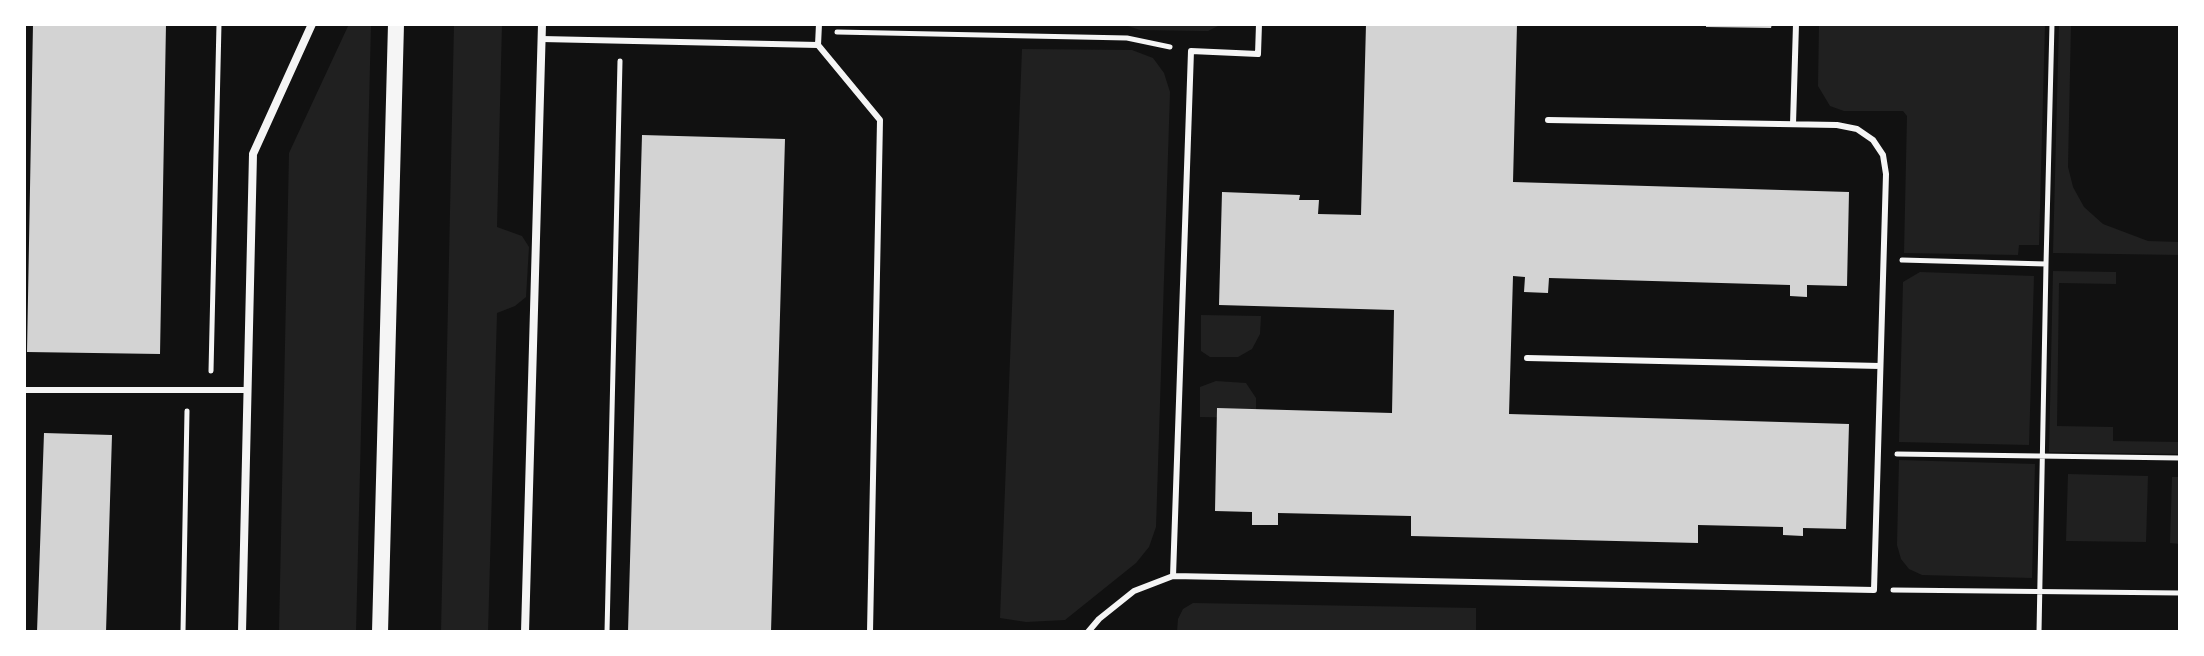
<!DOCTYPE html>
<html>
<head>
<meta charset="utf-8">
<style>
	body { margin:0 }
	#map { position:relative; width:2204px; height:656px; overflow:hidden; background:#111; font-family:Rubik,sans-serif }
	canvas { display:block }
	.frame { position:absolute; inset:0; border:26px solid #fff; pointer-events:none }
</style>
</head>
<body>
<div id="map">
<canvas width="2204" height="656"></canvas>
<div class="frame"></div>
</div>
<script>
const ctx = document.querySelector('canvas').getContext('2d');
ctx.lineJoin = 'round';
function fillPath(path, color) { ctx.fillStyle = color; ctx.fill(path, 'evenodd'); }
const toPath = rows => new Path2D(rows.map(r => 'M' + r).join(''));
function stroke(path, color, width, dash) { ctx.strokeStyle = color; ctx.lineWidth = width; ctx.lineCap = dash ? 'butt' : 'round'; ctx.setLineDash(dash || []); ctx.stroke(path); }
const green = toPath([
	[349,24,371,24,356,632,279,632,289,153],
	[454,24,502,24,497,227,522,236,529,247,526,297,515,306,497,313,488,632,441,632],
	[1122,24,1222,24,1208,31,1140,30],
	[1819,24,2045,24,2039,245,2019,245,2018,255,1904,253,1907,116,1903,111,1844,111,1830,106,1818,86],
	[2059,24,2071,24,2068,167,2073,187,2084,207,2103,224,2148,241,2180,242,2180,255,2053,253],
	[1022,49,1132,50,1153,58,1164,73,1170,92,1156,527,1149,547,1136,563,1065,620,1026,622,1000,618],
	[2053,271,2116,272,2116,284,2059,283,2057,426,2113,427,2113,441,2180,442,2180,454,2049,452],
	[1920,272,2034,276,2029,445,1899,442,1903,282],
	[1201,315,1261,316,1260,334,1252,349,1238,357,1210,357,1201,351],
	[1216,381,1246,383,1256,398,1256,418,1200,417,1200,387],
	[1899,460,2035,464,2032,578,1922,575,1909,569,1901,559,1897,545],
	[2068,474,2148,476,2146,542,2066,541],
	[2172,477,2180,477,2180,544,2170,543],
	[1193,603,1476,608,1476,632,1177,632,1178,619,1183,609]
]);
const building = toPath([
	[33,24,166,24,160,354,27,352],
	[1366,24,1517,24,1513,182,1849,192,1847,286,1807,285,1807,297,1790,296,1790,285,1549,278,1548,293,1524,292,1525,277,1513,276,1509,414,1849,424,1846,529,1803,528,1803,536,1783,535,1783,527,1698,525,1698,543,1411,536,1411,516,1278,513,1278,525,1252,525,1252,512,1215,511,1217,408,1392,413,1394,310,1219,305,1222,192,1300,195,1299,200,1319,200,1318,214,1361,215],
	[1706,24,1772,24,1771,28,1706,27],
	[642,135,785,139,771,632,628,632],
	[44,433,112,435,106,632,37,632]
]);
const path = toPath([
	[837,32,1127,38,1170,47],
	[1902,260,2046,264,2052,24],
	[211,371,219,24],
	[1897,454,2180,458],
	[1893,590,2180,593],
	[183,632,187,411],
	[607,632,620,61],
	[2039,632,2046,264]
]);
const service = toPath([
	[819,24,818,45,880,120,870,632],
	[542,39,818,45],
	[1793,124,1796,24],
	[1527,358,1880,366],
	[24,390,248,390],
	[1173,576,1191,51,1258,54,1259,24],
	[1088,632,1099,619,1134,591,1173,576,1874,590,1886,174,1883,155,1873,140,1857,129,1837,125,1548,120]
]);
const minor = toPath([
	[242,632,253,154,312,24],
	[525,632,542,24]
]);
const secondary = toPath([
	[380,632,396,24]
]);
fillPath(green, '#202020');
fillPath(building, '#d3d3d3');
stroke(path, '#f5f5f5', 5);
stroke(service, '#f5f5f5', 6);
stroke(minor, '#f5f5f5', 8);
stroke(secondary, '#f5f5f5', 16);
</script>
</body>
</html>
